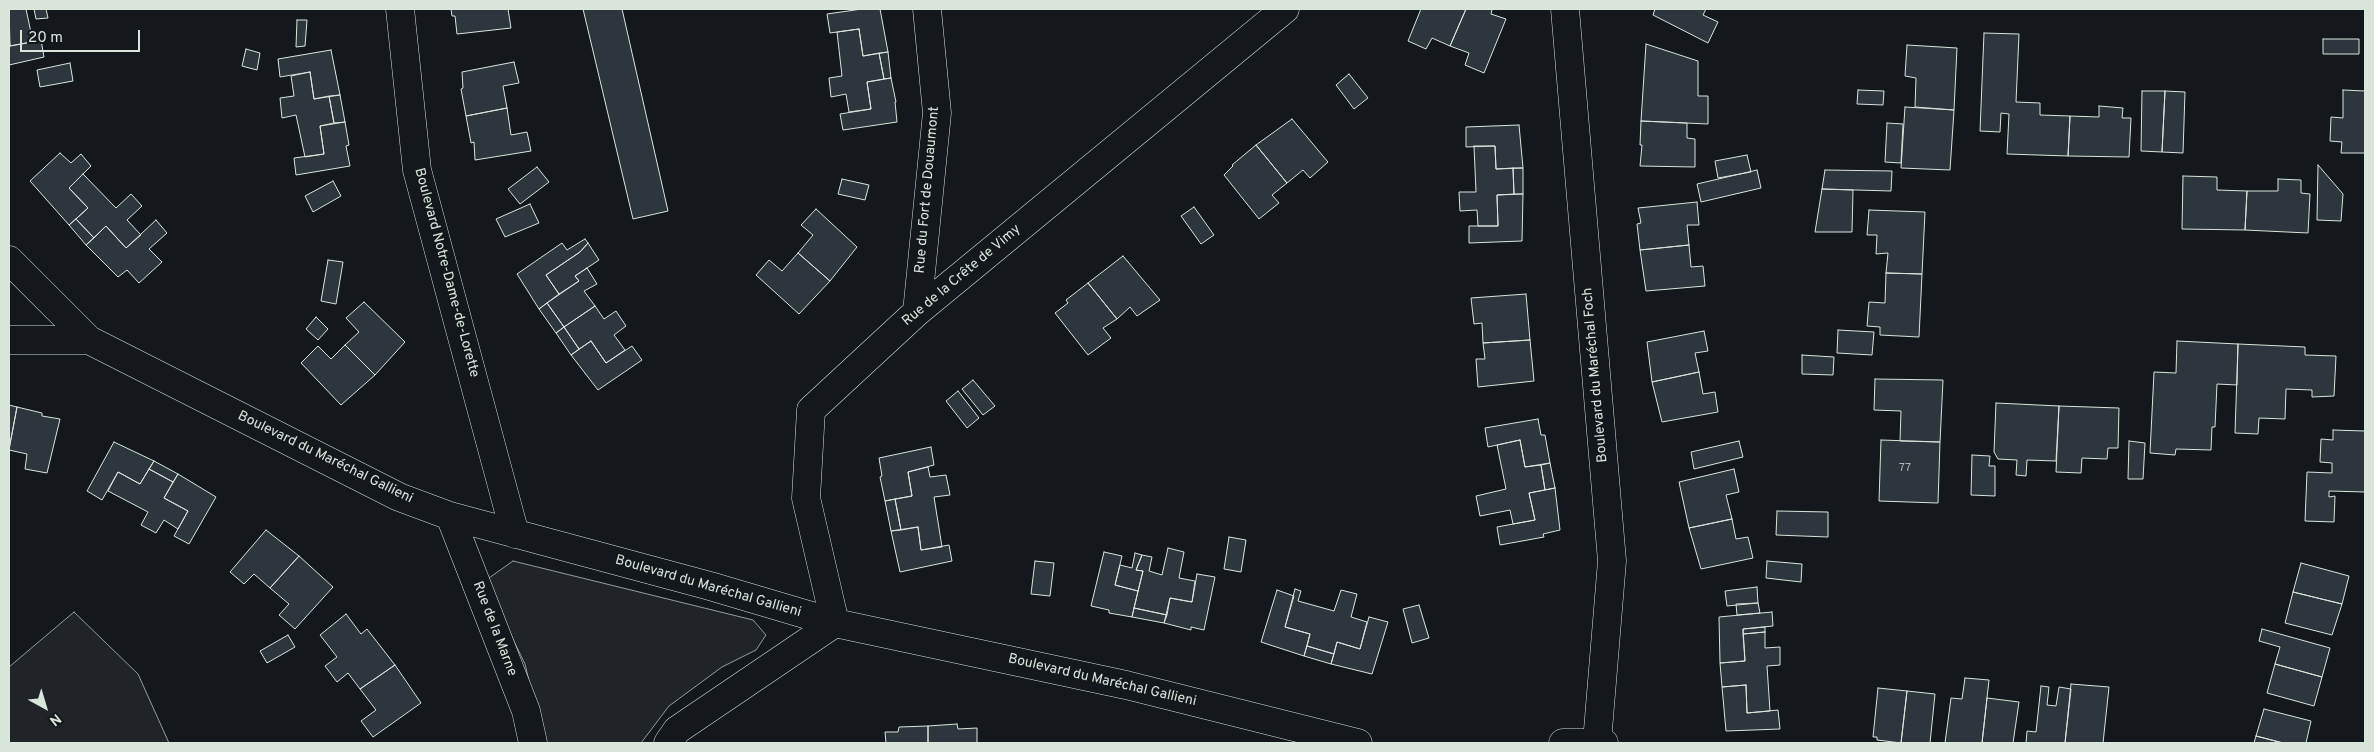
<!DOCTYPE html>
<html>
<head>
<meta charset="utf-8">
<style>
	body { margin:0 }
	#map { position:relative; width:2374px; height:752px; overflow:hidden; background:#14181c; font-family:Overpass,sans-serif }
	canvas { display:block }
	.frame { position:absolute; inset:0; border:10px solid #d8e6dc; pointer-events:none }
	.north { position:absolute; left:20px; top:682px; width:50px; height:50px; -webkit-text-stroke:4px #14181c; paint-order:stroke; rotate:141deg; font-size:14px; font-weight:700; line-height:20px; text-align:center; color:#d8e6dc }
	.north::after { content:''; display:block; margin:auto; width:18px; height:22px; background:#d8e6dc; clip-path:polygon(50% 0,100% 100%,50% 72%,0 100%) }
	.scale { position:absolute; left:20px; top:30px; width:120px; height:22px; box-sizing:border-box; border:2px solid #d8e6dc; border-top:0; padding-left:6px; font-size:15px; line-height:18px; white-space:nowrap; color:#d8e6dc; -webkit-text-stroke:4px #14181c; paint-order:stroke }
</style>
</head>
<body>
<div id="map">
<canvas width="2374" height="752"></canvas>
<div class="frame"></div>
<div class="north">N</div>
<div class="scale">20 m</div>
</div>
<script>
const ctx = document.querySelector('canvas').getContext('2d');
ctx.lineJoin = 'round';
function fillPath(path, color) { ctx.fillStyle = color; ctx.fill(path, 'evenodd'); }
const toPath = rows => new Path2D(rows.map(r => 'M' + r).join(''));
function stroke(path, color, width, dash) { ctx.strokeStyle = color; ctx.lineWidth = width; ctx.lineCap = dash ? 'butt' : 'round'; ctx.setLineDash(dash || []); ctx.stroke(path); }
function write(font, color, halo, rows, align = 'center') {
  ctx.font = font + ' Overpass,sans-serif'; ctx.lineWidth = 4; ctx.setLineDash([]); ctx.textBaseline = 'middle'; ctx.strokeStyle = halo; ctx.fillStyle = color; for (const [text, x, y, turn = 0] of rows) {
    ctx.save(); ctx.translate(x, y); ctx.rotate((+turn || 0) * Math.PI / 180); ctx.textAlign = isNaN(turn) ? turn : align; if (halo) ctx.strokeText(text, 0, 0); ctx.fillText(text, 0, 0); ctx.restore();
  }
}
const green = toPath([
	[513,561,753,620,766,635,756,650,722,667,669,706,641,743,544,743,525,664,492,596,489,578,513,561],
	[74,612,138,674,169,743,9,743,9,667,74,612]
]);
const building = toPath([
	[9,9,26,9,33,42,10,46,9,9],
	[34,9,46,9,48,18,36,19,34,9],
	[451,9,508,9,511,28,457,34,455,16,452,16,451,9],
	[583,9,622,9,668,211,633,219,583,9],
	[862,9,880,9,888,52,863,56,859,29,830,33,827,14,862,9],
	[1421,9,1466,9,1450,46,1432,38,1426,49,1408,41,1421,9],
	[1466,9,1489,9,1492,10,1491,14,1506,19,1484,73,1465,65,1469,53,1450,46,1466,9],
	[1655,9,1706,9,1703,15,1718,22,1708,43,1653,15,1655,9],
	[297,20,307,20,305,46,296,47,297,20],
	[859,29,863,56,879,53,884,79,867,82,871,109,849,112,846,94,831,97,829,78,842,76,837,32,859,29],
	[1984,33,2019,34,2016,102,2040,103,2040,115,2070,116,2068,156,2007,154,2009,114,2001,113,2000,132,1980,131,1984,33],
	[9,38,10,46,41,40,44,57,9,65,9,38],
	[2323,39,2359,39,2359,54,2323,54,2323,39],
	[1646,44,1698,61,1698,96,1708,96,1708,124,1641,121,1646,44],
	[1907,45,1957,48,1954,110,1915,107,1916,78,1905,76,1907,45],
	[246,49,260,53,257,70,242,66,246,49],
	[331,50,340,95,314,99,310,72,280,77,278,59,331,50],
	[888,52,891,78,884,79,879,53,888,52],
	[514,62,519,83,503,86,507,108,466,116,461,89,463,88,462,72,514,62],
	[70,63,73,81,40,87,37,70,70,63],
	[310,72,314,99,329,96,334,123,320,126,324,154,305,157,296,115,282,118,280,98,294,96,291,76,310,72],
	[1349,74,1368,98,1354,109,1336,85,1349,74],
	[891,78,896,102,895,102,897,122,843,130,840,114,871,109,867,82,891,78],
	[1858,90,1884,91,1883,105,1857,104,1858,90],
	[2343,90,2365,91,2365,153,2341,153,2342,142,2330,141,2331,117,2343,118,2343,90],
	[2142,91,2165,91,2162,152,2141,151,2142,91],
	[2165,91,2185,92,2183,153,2162,152,2165,91],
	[340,95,345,122,334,123,329,96,340,95],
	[2099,106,2123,108,2122,118,2131,118,2129,157,2068,156,2070,116,2099,117,2099,106],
	[1905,107,1954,110,1950,170,1901,168,1905,107],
	[507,108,511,135,527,132,531,151,475,160,474,142,471,143,466,116,507,108],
	[1292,119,1328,162,1310,178,1303,170,1287,183,1256,145,1292,119],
	[1641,121,1687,123,1687,138,1695,139,1695,167,1640,166,1642,145,1640,145,1641,121],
	[345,122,349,145,346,146,350,166,296,175,294,158,324,154,320,126,345,122],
	[1887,123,1903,124,1901,163,1885,162,1887,123],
	[1519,125,1523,168,1496,169,1495,146,1466,147,1466,127,1519,125],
	[1256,145,1287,183,1272,195,1279,203,1259,219,1224,175,1233,166,1232,165,1256,145],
	[1474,146,1495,146,1496,169,1513,168,1514,194,1497,195,1498,226,1478,226,1477,210,1460,211,1459,192,1476,192,1474,146],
	[60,153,71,163,81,154,91,166,69,188,88,208,69,225,30,181,60,153],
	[1747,155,1751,172,1718,178,1715,161,1747,155],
	[2318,165,2343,194,2341,221,2317,220,2318,165],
	[537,167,549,182,520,204,508,189,537,167],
	[1513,168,1523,168,1523,194,1514,194,1513,168],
	[1757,170,1761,188,1701,202,1697,184,1757,170],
	[1825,170,1892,171,1891,191,1822,189,1825,170],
	[83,174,116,208,131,194,142,206,127,220,141,235,126,248,106,226,94,238,76,219,88,208,69,188,83,174],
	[2183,176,2217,177,2217,190,2247,191,2245,230,2182,229,2183,176],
	[842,179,869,185,865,200,838,194,842,179],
	[2278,179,2301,180,2301,193,2310,194,2308,233,2245,230,2247,191,2278,191,2278,179],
	[333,181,341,196,313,212,305,196,333,181],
	[1822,189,1853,190,1852,232,1815,232,1822,189],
	[1523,194,1522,241,1469,243,1469,226,1498,226,1497,195,1523,194],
	[1697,202,1699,225,1687,225,1689,245,1640,250,1637,224,1641,223,1638,208,1697,202],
	[530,204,539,223,505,237,496,219,530,204],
	[1194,207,1214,235,1201,244,1181,216,1194,207],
	[816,209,857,247,830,281,798,253,813,235,801,225,816,209],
	[1869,210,1925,212,1922,274,1886,273,1888,253,1876,254,1877,235,1867,235,1869,210],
	[76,219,94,238,86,245,69,225,76,219],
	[156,220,167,233,149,249,162,262,139,283,127,270,118,277,86,245,106,226,126,248,156,220],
	[585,239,588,243,580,252,546,275,559,294,539,309,517,274,562,243,567,250,585,239],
	[588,243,599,260,575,276,579,281,559,294,546,275,580,252,588,243],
	[1689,245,1691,267,1703,266,1705,286,1646,291,1640,250,1689,245],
	[798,253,830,281,799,314,756,275,769,260,782,271,798,253],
	[1123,256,1160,300,1137,316,1130,307,1117,319,1088,283,1123,256],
	[328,260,343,262,336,304,321,301,328,260],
	[587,268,597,284,584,291,595,306,564,327,547,303,579,281,575,276,587,268],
	[1886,273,1922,274,1919,337,1880,335,1880,327,1867,326,1869,302,1885,303,1886,273],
	[1088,283,1117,319,1103,328,1111,338,1088,355,1055,313,1068,303,1066,300,1088,283],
	[1526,294,1530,340,1483,343,1482,323,1474,324,1471,298,1526,294],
	[364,302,405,342,375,375,345,345,359,332,346,318,364,302],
	[547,303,564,327,556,333,539,309,547,303],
	[595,306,604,319,616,311,626,326,614,335,625,350,606,363,591,341,579,349,564,327,595,306],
	[316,317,328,329,318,340,306,329,316,317],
	[564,327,579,349,571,355,556,333,564,327],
	[1838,330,1874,332,1872,355,1837,353,1838,330],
	[1704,331,1708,351,1695,353,1699,372,1652,382,1647,342,1704,331],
	[1530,340,1534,381,1478,387,1476,359,1485,359,1483,343,1530,340],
	[591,341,606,363,632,346,642,360,598,390,571,355,591,341],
	[2177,341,2238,344,2237,385,2217,384,2215,427,2212,427,2211,450,2176,449,2175,455,2150,453,2154,372,2176,373,2177,341],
	[2238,344,2305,347,2305,355,2336,356,2334,396,2312,397,2312,390,2286,389,2285,419,2259,418,2258,434,2235,433,2238,344],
	[345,345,375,375,341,405,301,363,318,346,331,359,345,345],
	[1802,355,1834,357,1833,375,1802,374,1802,355],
	[1699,372,1703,394,1715,392,1718,412,1662,422,1652,382,1699,372],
	[1875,379,1943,380,1940,442,1900,441,1901,411,1874,410,1875,379],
	[973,380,995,406,983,415,962,389,973,380],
	[958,391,979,418,967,428,946,401,958,391],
	[1996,403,2059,406,2056,461,2027,460,2026,476,2016,475,2017,460,1998,459,1994,452,1996,403],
	[9,405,17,407,9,449,9,405],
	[2059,406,2119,408,2118,448,2108,448,2107,459,2082,458,2081,473,2056,472,2059,406],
	[17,407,42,413,42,416,60,419,47,473,25,469,27,454,9,450,17,407],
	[1538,419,1541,435,1545,435,1550,463,1525,467,1520,440,1488,447,1485,428,1538,419],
	[2333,430,2365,431,2365,492,2329,491,2329,497,2335,496,2334,522,2305,521,2307,472,2332,473,2332,463,2320,462,2321,439,2333,440,2333,430],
	[1520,440,1525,467,1541,465,1545,490,1529,493,1535,520,1513,524,1510,510,1480,516,1476,496,1506,489,1497,445,1520,440],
	[1881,440,1940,442,1938,503,1879,501,1881,440],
	[1739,441,1743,457,1694,469,1691,452,1739,441],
	[2129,441,2145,443,2143,479,2128,479,2129,441],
	[114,442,154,461,140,484,118,472,102,500,87,491,114,442],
	[931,447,934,465,908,472,912,496,885,501,880,477,882,476,879,458,931,447],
	[1972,455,1990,456,1989,466,1995,466,1995,496,1971,495,1972,455],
	[154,461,178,474,173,482,149,469,154,461],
	[1550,463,1555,488,1545,490,1541,465,1550,463],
	[928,467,930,477,946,475,950,495,934,497,942,547,921,550,918,527,901,530,895,499,912,496,908,472,928,467],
	[149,469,173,482,164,498,188,511,178,529,164,520,156,533,141,525,148,512,108,491,118,472,140,484,149,469],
	[1734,469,1739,492,1726,495,1732,519,1689,528,1679,482,1734,469],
	[178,474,216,497,189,544,174,536,188,511,164,498,178,474],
	[1555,488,1560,530,1543,534,1544,537,1500,545,1497,527,1535,520,1529,493,1555,488],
	[895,499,901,530,891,531,885,501,895,499],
	[1777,511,1828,512,1828,537,1776,535,1777,511],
	[1732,519,1736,539,1748,537,1753,558,1701,569,1689,528,1732,519],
	[918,527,921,550,949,545,952,561,900,572,891,531,918,527],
	[266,530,299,556,270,588,254,574,244,584,230,572,266,530],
	[1229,537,1246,540,1241,572,1224,569,1229,537],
	[1168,548,1184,552,1179,578,1195,581,1192,602,1170,598,1167,615,1134,608,1143,571,1136,570,1142,555,1152,557,1149,571,1162,575,1168,548],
	[1104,552,1122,556,1115,585,1138,591,1132,617,1109,613,1109,610,1091,606,1104,552],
	[1135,553,1142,555,1136,570,1143,571,1138,591,1115,585,1120,565,1132,568,1135,553],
	[299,556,333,587,295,629,279,615,289,604,270,588,299,556],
	[1035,561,1054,563,1050,596,1031,594,1035,561],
	[1767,561,1802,564,1801,582,1766,578,1767,561],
	[2301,563,2349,576,2342,604,2293,592,2301,563],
	[1197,574,1215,577,1204,630,1191,627,1191,630,1164,623,1170,598,1192,602,1197,574],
	[1757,587,1758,603,1727,606,1725,591,1757,587],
	[1295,589,1301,591,1298,601,1334,611,1341,590,1357,594,1351,617,1367,622,1360,649,1337,642,1334,654,1307,646,1310,634,1285,627,1295,589],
	[1277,590,1294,596,1285,627,1310,634,1304,656,1261,642,1277,590],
	[2293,592,2342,604,2332,635,2285,623,2293,592],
	[1758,603,1760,613,1737,615,1736,604,1758,603],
	[1419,605,1429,638,1412,643,1403,609,1419,605],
	[1134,608,1167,615,1164,623,1132,617,1134,608],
	[1772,612,1773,626,1743,629,1745,661,1720,663,1719,617,1772,612],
	[346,614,361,634,367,629,395,665,360,689,348,673,337,682,325,666,337,657,320,635,346,614],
	[1369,617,1388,622,1372,674,1331,664,1337,642,1360,649,1369,617],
	[1765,627,1765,632,1743,634,1743,629,1765,627],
	[2262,629,2330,648,2322,677,2275,664,2280,647,2259,641,2262,629],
	[1765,632,1765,648,1780,647,1780,665,1767,666,1770,711,1747,713,1746,685,1722,687,1720,663,1745,661,1743,634,1765,632],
	[288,635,295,647,267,663,260,651,288,635],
	[1307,646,1334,654,1331,664,1304,656,1307,646],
	[2275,664,2322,677,2314,706,2267,693,2275,664],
	[395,665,421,703,373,737,361,721,376,710,360,689,395,665],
	[1965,678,1989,680,1982,743,1945,743,1951,698,1962,699,1965,678],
	[2071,684,2109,687,2103,743,2065,743,2071,684],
	[1746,685,1747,713,1778,710,1780,729,1726,731,1722,687,1746,685],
	[2041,686,2049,687,2047,705,2056,706,2059,687,2071,689,2065,743,2026,743,2027,731,2036,732,2041,686],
	[1878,688,1907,691,1901,743,1877,740,1877,737,1873,737,1878,688],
	[1907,691,1935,694,1930,743,1901,743,1907,691],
	[1987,698,2019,702,2013,743,1982,743,1987,698],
	[2264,709,2311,721,2306,743,2283,743,2256,736,2264,709],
	[957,724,958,729,977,728,977,743,928,743,928,726,957,724],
	[928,726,928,743,886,743,885,732,898,732,899,727,928,726],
	[2256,736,2283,743,2254,743,2256,736]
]);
const minor = toPath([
	[400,9,417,170,515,534],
	[1565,9,1612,561,1597,742],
	[9,260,89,340,399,497,450,516,710,586,835,623,1126,685,1358,743],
	[917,312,937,113,927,9],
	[9,340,89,340],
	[450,516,526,711,533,743],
	[668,743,677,730,835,623,806,498,811,410,917,312,1285,9],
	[1563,743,1604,743]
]);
const numberNames = [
	["77",1905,469]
];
const streetNames = [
	["Rue du Fort de Douaumont",928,190,-85],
	["Boulevard Notre-Dame-de-Lorette",446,273,75],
	["Rue de la Crête de Vimy",962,276,-40],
	["Boulevard du Maréchal Foch",1596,375,-95],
	["Boulevard du Maréchal Gallieni",325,458,26],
	["Boulevard du Maréchal Gallieni",708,587,16],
	["Rue de la Marne",494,629,69],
	["Boulevard du Maréchal Gallieni",1102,681,13]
];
fillPath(green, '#202428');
stroke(green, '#939e99', 1);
fillPath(building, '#2c363c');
stroke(building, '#d8e6dc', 1);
stroke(minor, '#d8e6dc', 29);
stroke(minor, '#14181c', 28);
write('11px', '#adbab4', null, numberNames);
write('14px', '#d8e6dc', '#14181c', streetNames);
</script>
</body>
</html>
